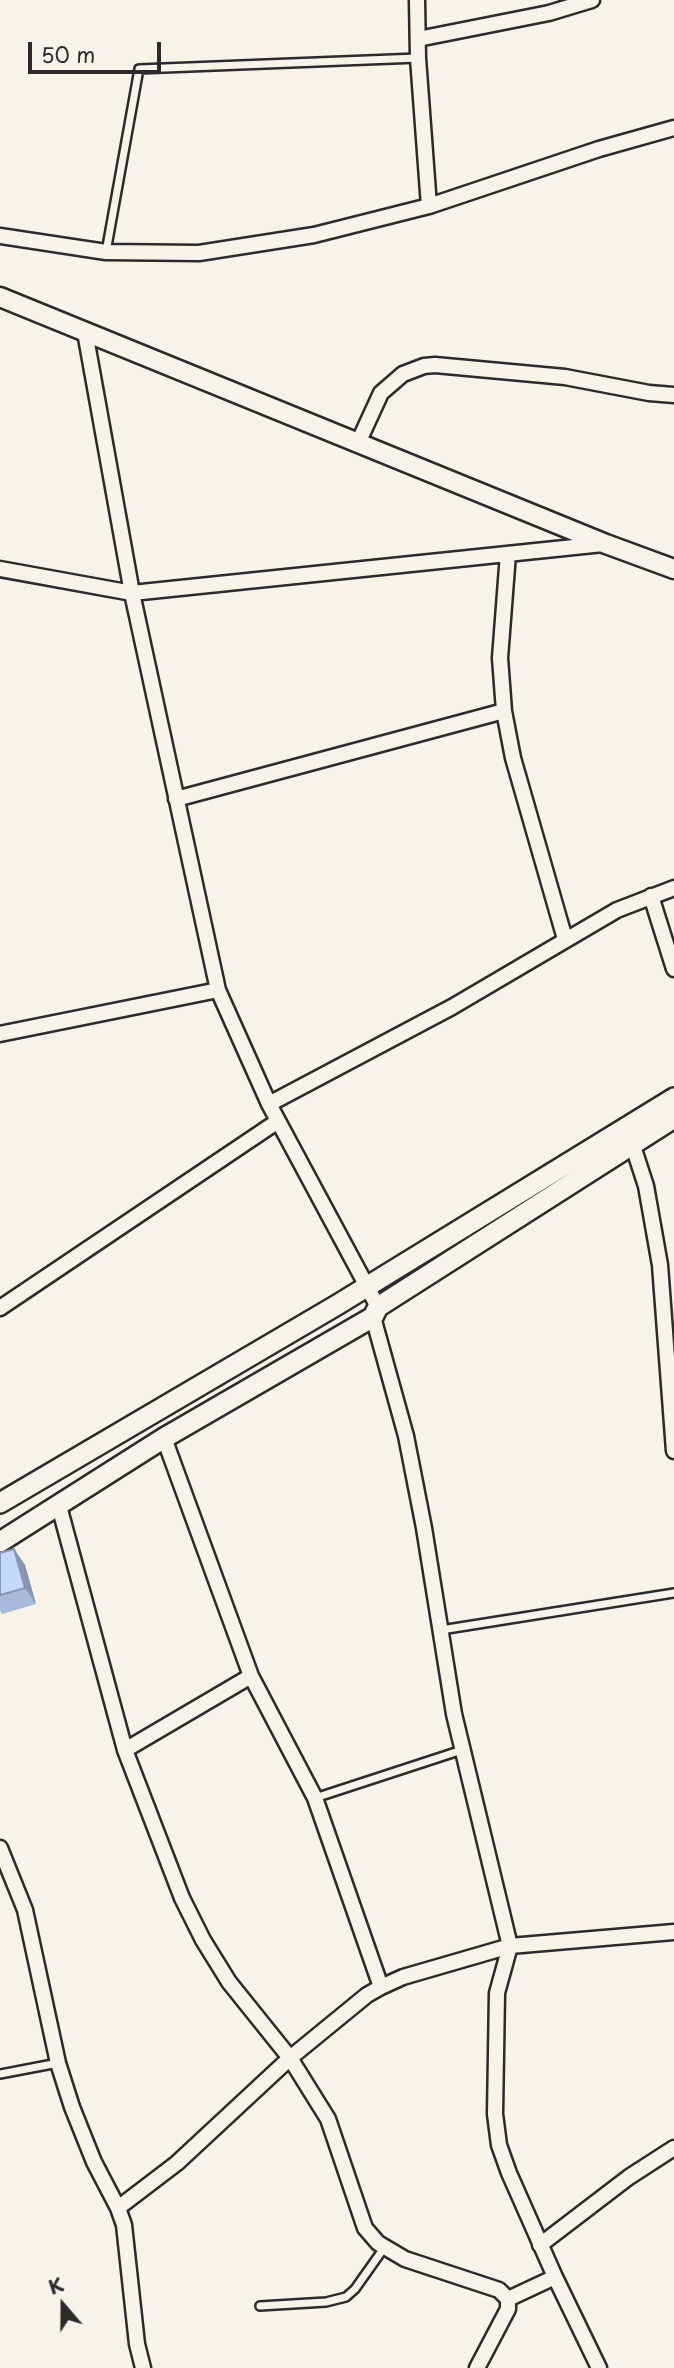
<!DOCTYPE html>
<html>
<head>
<meta charset="utf-8">
<style>
	body { margin:0 }
	#map { position:relative; width:674px; height:2368px; overflow:hidden; background:#f7f3e8; font-family:"Playpen Sans",sans-serif }
	canvas { display:block }
	.north { position:absolute; left:28px; top:2270px; width:70px; height:70px; -webkit-text-stroke:5px #f7f3e8; paint-order:stroke; rotate:340deg; font-size:19px; font-weight:700; line-height:28px; text-align:center; color:#2b2b2b }
	.north::after { content:''; display:block; margin:auto; width:24px; height:32px; background:#2b2b2b; clip-path:polygon(50% 0,100% 100%,50% 72%,0 100%) }
	.scale { position:absolute; left:28px; top:42px; width:133px; height:32px; box-sizing:border-box; border:4px solid #2b2b2b; border-top:0; padding-left:9px; font-size:21px; line-height:24px; white-space:nowrap; color:#2b2b2b; -webkit-text-stroke:5px #f7f3e8; paint-order:stroke }
</style>
</head>
<body>
<div id="map">
<canvas width="674" height="2368"></canvas>
<div class="north">K</div>
<div class="scale">50 m</div>
</div>
<script>
const ctx = document.querySelector('canvas').getContext('2d');
ctx.lineJoin = 'round';
const toPath = rows => new Path2D(rows.map(r => 'M' + r).join(''));
function stroke(path, color, width, dash) { ctx.strokeStyle = color; ctx.lineWidth = width; ctx.lineCap = dash ? 'butt' : 'round'; ctx.setLineDash(dash || []); ctx.stroke(path); }
function fillPath(path, color) { ctx.fillStyle = color; ctx.fill(path, 'evenodd'); }
const service = toPath([
	[106,252,139,69,418,58],
	[441,1630,674,1593],
	[315,1798,462,1750],
	[0,2074,58,2063],
	[260,2306,326,2302,346,2297,355,2289,384,2248]
]);
const minor = toPath([
	[417,0,418,58,429,206],
	[418,39,549,13,592,0],
	[0,236,106,252,199,253,314,235,429,206,599,149,674,128],
	[85,332,132,593,218,990,269,1104,378,1307],
	[358,443,381,393,403,374,424,366,435,365,565,377,649,393,674,395],
	[508,554,500,658,504,711,513,758,565,939],
	[0,569,132,593,603,544],
	[176,799,504,711],
	[651,896,674,969],
	[0,1034,218,990],
	[269,1104,452,1007,617,910,674,888],
	[632,1143,646,1186,660,1265,674,1451],
	[0,1308,278,1121],
	[373,1317,406,1436,424,1528,454,1714,510,1946,497,1993,495,2114,499,2145,509,2173,555,2277,599,2368],
	[164,1438,251,1676,315,1798,381,1987],
	[59,1506,125,1750,182,1898,203,1940,229,1982,290,2058,328,2119,365,2228,378,2243,405,2259,499,2290,508,2299,555,2277],
	[125,1750,251,1676],
	[0,1848,25,1910,58,2063,72,2107,94,2162,118,2208,124,2225,137,2344,143,2368],
	[118,2208,177,2163,290,2058,367,1995,381,1987,403,1977,510,1946,674,1932],
	[540,2245,629,2177,674,2148],
	[477,2368,508,2309,508,2299]
]);
const tertiary = toPath([
	[0,297,606,544,674,569]
]);
const secondary = toPath([
	[0,1503,337,1305,674,1098],
	[0,1542,164,1438,373,1317,378,1307,674,1118]
]);
const wall = toPath([
	[14,1549,25,1565,36,1604,2,1614,0,1611,0,1553]
]);
const shadedWall = toPath([
	[14,1549,25,1565,36,1604,25,1588]
]);
const building = toPath([
	[14,1549,25,1588,0,1595,0,1553,14,1549]
]);
stroke(service, '#2b2b2b', 12);
stroke(minor, '#2b2b2b', 19);
stroke(tertiary, '#2b2b2b', 23);
stroke(secondary, '#2b2b2b', 24);
stroke(service, '#f7f3e8', 7);
stroke(minor, '#f7f3e8', 14);
stroke(tertiary, '#f7f3e8', 18);
stroke(secondary, '#f7f3e8', 19);
fillPath(wall, '#a9b9da');
fillPath(shadedWall, '#8996b1');
fillPath(building, '#c4d7fd');
stroke(building, '#8996b1', 2);
</script>
</body>
</html>
